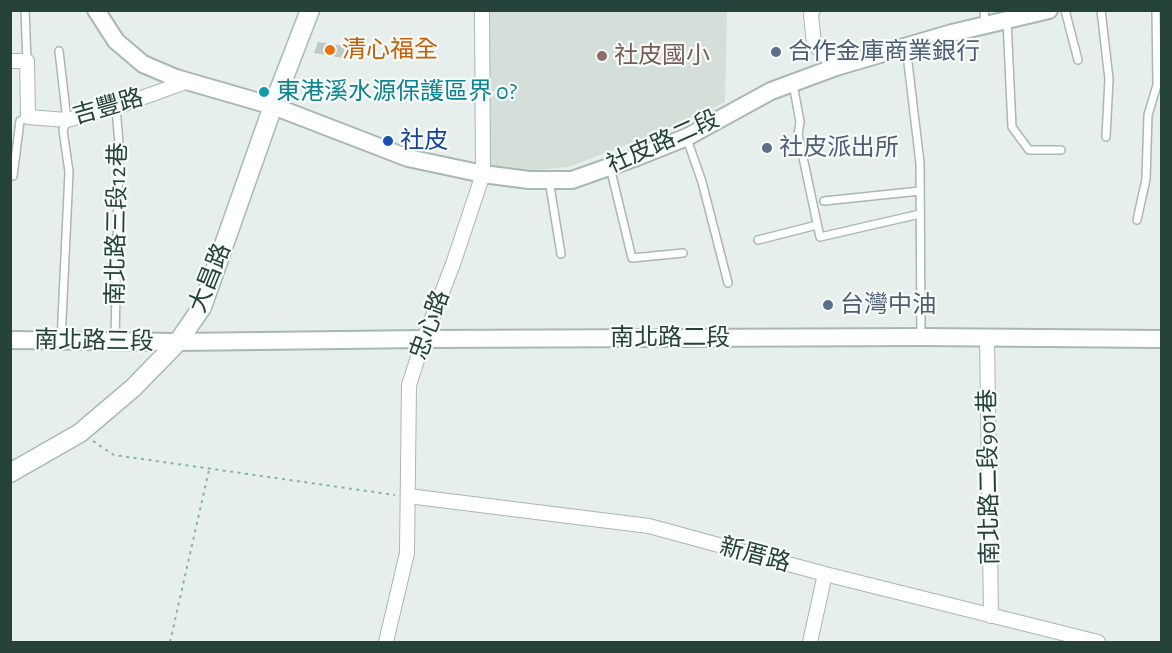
<!DOCTYPE html>
<html>
<head>
<meta charset="utf-8">
<style>
	body { margin:0 }
	#map { position:relative; width:1172px; height:653px; overflow:hidden; background:#e6efeb; font-family:"Alegreya Sans",sans-serif }
	canvas { display:block }
	.frame { position:absolute; inset:0; border:12px solid #24423a; pointer-events:none }
</style>
</head>
<body>
<div id="map">
<canvas width="1172" height="653"></canvas>
<div class="frame"></div>
</div>
<script>
const ctx = document.querySelector('canvas').getContext('2d');
ctx.lineJoin = 'round';
function fillPath(path, color) { ctx.fillStyle = color; ctx.fill(path, 'evenodd'); }
const toPath = rows => new Path2D(rows.map(r => 'M' + r).join(''));
function stroke(path, color, width, dash) { ctx.strokeStyle = color; ctx.lineWidth = width; ctx.lineCap = dash ? 'butt' : 'round'; ctx.setLineDash(dash || []); ctx.stroke(path); }
function write(font, color, halo, rows, align = 'center') {
  ctx.font = font + ' "Alegreya Sans","Noto Sans TC",sans-serif'; ctx.lineWidth = 4.5; ctx.setLineDash([]); ctx.textBaseline = 'middle'; ctx.strokeStyle = halo; ctx.fillStyle = color; for (const [text, x, y, turn = 0] of rows) {
    ctx.save(); ctx.translate(x, y); ctx.rotate((+turn || 0) * Math.PI / 180); ctx.textAlign = isNaN(turn) ? turn : align; if (halo) ctx.strokeText(text, 0, 0); ctx.fillText(text, 0, 0); ctx.restore();
  }
}
const built = toPath([
	[479,11,727,11,725,102,677,125,569,167,479,175]
]);
const building = toPath([
	[318,42,345,46,343,58,314,53]
]);
const path = toPath([
	[93,441,114,455,395,495],
	[170,642,209,470]
]);
const service = toPath([
	[25,10,27,61],
	[984,10,985,25],
	[1065,10,1078,60],
	[1101,10,1109,79,1106,137],
	[1007,20,1012,127,1029,150,1061,150],
	[906,46,920,163,921,337],
	[59,51,67,120,63,130,69,172,61,341],
	[793,84,800,122,798,134,820,237,920,214],
	[687,139,702,182,728,283],
	[610,167,632,258,683,253],
	[13,176,20,121,28,117],
	[549,180,561,254],
	[824,201,920,191],
	[1137,220,1146,179,1148,115,1157,85,1156,10],
	[758,240,817,225],
	[115,341,119,144,116,107]
]);
const minor = toPath([
	[813,10,811,15,814,44,836,67],
	[10,61,27,61,28,117,67,120,116,107,186,82],
	[987,337,991,616],
	[408,496,649,526,825,574,1098,642],
	[386,642,407,553,409,385,424,339,453,264,483,174,482,10],
	[810,642,825,574]
]);
const tertiary = toPath([
	[96,10,116,41,143,64,176,78,273,106,408,158,483,174,529,180,572,180,637,157,687,137,771,91,836,67,952,33,1049,10],
	[10,340,178,342,424,339,921,337,1162,339]
]);
const secondary = toPath([
	[10,473,80,433,133,388,178,342,202,307,273,106,310,10]
]);
const markers = [
	[330,50,6,"#e8710a"],
	[776,52,6,"#5c6f8a"],
	[602,56,6,"#8d6e63"],
	[264,92,6,"#0f9aa8"],
	[388,141,6,"#1a4fb4"],
	[767,148,6,"#5c6f8a"],
	[828,305,6,"#5c6f8a"]
];
const foodNames = [
	["清心福全",342,50]
];
const serviceNames = [
	["合作金庫商業銀行",788,52],
	["社皮派出所",779,148],
	["台灣中油",840,305]
];
const educationNames = [
	["社皮國小",614,56]
];
const cultureNames = [
	["東港溪水源保護區界 0?",276,92]
];
const streetNames = [
	["吉豐路",108,107,-16],
	["社皮路二段",663,142,-24],
	["南北路三段12巷",117,224,-89],
	["大昌路",210,278,-68],
	["忠心路",430,325,-70],
	["南北路二段",670,338],
	["南北路三段",94,341,1],
	["南北路二段901巷",989,477,-91],
	["新厝路",755,555,15]
];
const transitNames = [
	["社皮",400,141]
];
fillPath(built, '#d4dfda');
fillPath(building, '#bbcac4');
stroke(service, '#a8b8b2', 10);
stroke(minor, '#a8b8b2', 16);
stroke(tertiary, '#a8b8b2', 20);
stroke(secondary, '#a4bbb3', 21);
stroke(path, '#86b3a5', 2, [3, 4.5]);
stroke(service, '#fff', 7);
stroke(minor, '#fff', 14);
stroke(tertiary, '#fff', 16);
stroke(secondary, '#fff', 18);
for (const [x, y, r, color] of markers) { const dot = new Path2D(); dot.arc(x, y, r, 0, 2 * Math.PI); ctx.fillStyle = color; ctx.fill(dot); stroke(dot, '#f7fbf9', 2); }
write('24px', '#c56008', '#f7fbf9', foodNames, 'left');
write('24px', '#4e5e75', '#f7fbf9', serviceNames, 'left');
write('24px', '#785e54', '#f7fbf9', educationNames, 'left');
write('24px', '#0d838f', '#f7fbf9', cultureNames, 'left');
write('24px', '#24423a', '#f7fbf9', streetNames);
write('24px', '#164399', '#f7fbf9', transitNames, 'left');
</script>
</body>
</html>
